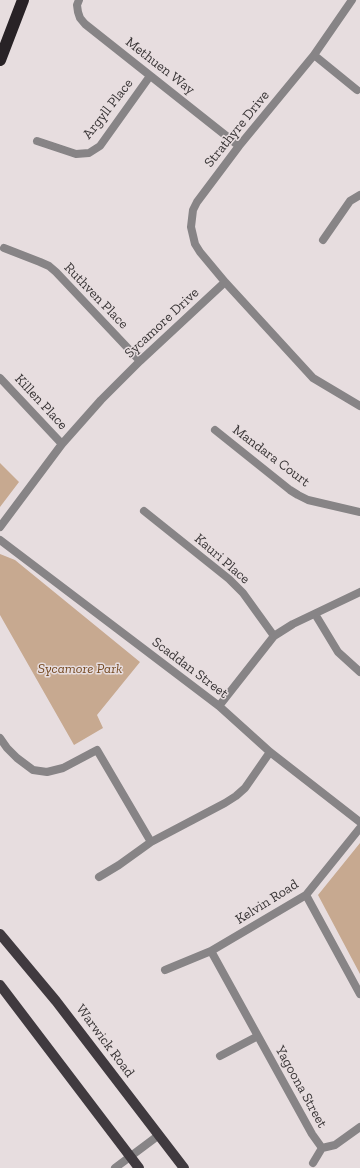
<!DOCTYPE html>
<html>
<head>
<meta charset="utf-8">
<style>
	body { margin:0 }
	canvas { display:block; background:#e7dddf }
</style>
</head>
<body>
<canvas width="360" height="1168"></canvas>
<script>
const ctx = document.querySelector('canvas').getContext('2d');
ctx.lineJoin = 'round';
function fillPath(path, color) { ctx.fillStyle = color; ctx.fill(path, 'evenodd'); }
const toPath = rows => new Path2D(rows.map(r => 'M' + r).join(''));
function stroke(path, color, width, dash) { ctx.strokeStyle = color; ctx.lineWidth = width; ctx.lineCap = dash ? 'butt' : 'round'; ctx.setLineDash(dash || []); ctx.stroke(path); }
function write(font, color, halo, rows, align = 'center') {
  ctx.font = font + ' "Zilla Slab",serif'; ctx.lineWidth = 3; ctx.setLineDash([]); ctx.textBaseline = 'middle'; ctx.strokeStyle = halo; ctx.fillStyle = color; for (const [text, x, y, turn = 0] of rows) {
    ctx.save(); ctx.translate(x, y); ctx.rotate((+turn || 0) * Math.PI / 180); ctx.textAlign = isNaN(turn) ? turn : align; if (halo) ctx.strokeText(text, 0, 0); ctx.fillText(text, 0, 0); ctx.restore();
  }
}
const green = toPath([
	[0,463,19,482,0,507],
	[0,554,15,560,140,662,97,715,103,728,74,745,0,615],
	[360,843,360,974,318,895]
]);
const street = toPath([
	[79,0,77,5,78,12,80,18,85,24,239,146],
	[314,55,357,90],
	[37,141,76,154,89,153,100,146,150,76],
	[323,240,350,201,360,195],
	[4,248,40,262,49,266,56,272,140,361],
	[225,282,200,252,195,244,191,227,193,210,197,202,239,146,314,55,352,0],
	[0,378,62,444],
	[215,430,290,490,298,495,308,500,360,512],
	[144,511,229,579,243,593,274,636],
	[0,527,62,444,101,400,140,361,225,282,313,378,360,406],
	[0,540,219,706,270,752,360,822],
	[315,614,338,652,360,672],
	[219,706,274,636,293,624,360,592],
	[0,738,7,748,17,758,33,770,47,772,63,768,97,750,151,842,225,803,236,796,245,788,270,752],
	[99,877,119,865,151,842],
	[306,895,360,994],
	[211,951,312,1134,322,1148],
	[165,970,211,951,306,895,360,828],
	[220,1056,258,1036],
	[313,1163,322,1148,335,1145,360,1127],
	[115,1168,159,1135]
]);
const primary = toPath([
	[0,934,56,1001,184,1168],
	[0,985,139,1168]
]);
const highway = toPath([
	[0,60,23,0]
]);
const streetNames = [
	["Methuen Way",160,66,38],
	["Argyll Place",108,109,-52],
	["Strathyre Drive",237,129,-51],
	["Ruthven Place",96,296,46],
	["Sycamore Drive",162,323,-43],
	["Killen Place",41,402,47],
	["Mandara Court",271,456,37],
	["Kauri Place",222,559,41],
	["Scaddan Street",190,668,37],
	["Kelvin Road",267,902,-32],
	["Warwick Road",105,1041,53],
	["Yagoona Street",301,1087,61]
];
const parkNames = [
	["Sycamore Park",80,669]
];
fillPath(green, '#c7a990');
stroke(street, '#878486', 8);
stroke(primary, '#403a3f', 10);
stroke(highway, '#282226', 12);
write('14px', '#393536', '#e7dddf', streetNames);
write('italic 14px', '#744921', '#e7dddf', parkNames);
</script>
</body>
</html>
